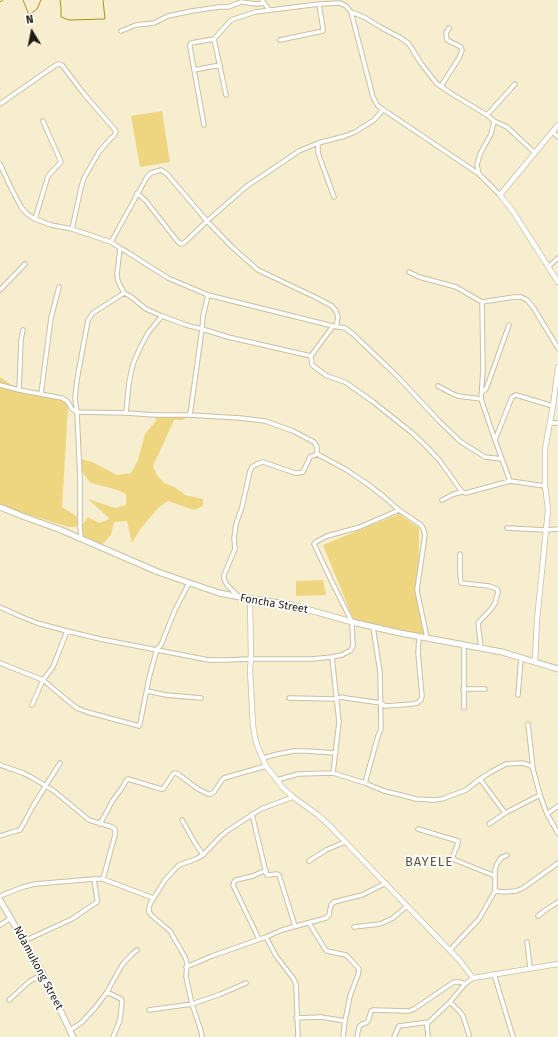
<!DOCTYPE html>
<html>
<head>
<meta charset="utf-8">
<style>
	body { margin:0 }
	#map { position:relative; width:558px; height:1037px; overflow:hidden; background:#f6eecf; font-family:"Fira Sans",sans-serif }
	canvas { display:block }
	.north { position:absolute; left:12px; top:12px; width:40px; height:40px; -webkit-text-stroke:3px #fff; paint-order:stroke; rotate:350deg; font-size:11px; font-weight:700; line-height:16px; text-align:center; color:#1f1c10 }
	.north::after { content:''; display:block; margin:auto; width:14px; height:18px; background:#1f1c10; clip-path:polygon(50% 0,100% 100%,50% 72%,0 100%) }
</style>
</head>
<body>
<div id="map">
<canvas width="558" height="1037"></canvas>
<div class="north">N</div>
</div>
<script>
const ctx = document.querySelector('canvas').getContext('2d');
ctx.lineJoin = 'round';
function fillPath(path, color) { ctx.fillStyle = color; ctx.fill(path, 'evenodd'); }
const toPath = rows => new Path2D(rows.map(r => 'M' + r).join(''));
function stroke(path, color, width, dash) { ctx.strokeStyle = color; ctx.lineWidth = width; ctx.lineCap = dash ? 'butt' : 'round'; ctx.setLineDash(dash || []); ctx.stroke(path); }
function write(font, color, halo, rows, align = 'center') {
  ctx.font = font + ' "Fira Sans",sans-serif'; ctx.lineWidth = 3.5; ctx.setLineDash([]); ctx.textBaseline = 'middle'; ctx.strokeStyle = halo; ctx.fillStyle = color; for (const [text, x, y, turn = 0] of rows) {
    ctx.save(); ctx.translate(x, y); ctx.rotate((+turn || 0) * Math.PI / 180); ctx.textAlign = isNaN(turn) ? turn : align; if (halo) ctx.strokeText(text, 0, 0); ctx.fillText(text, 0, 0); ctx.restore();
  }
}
const green = toPath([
	[162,111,170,162,140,167,131,116],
	[0,377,19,390,60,399,65,401,68,407,62,507,76,516,80,526,69,527,0,506],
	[155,415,188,417,182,420,174,420,153,466,157,475,164,483,176,488,185,495,203,499,203,506,194,510,168,501,159,507,141,528,132,543,127,521,114,522,111,535,100,547,81,539,80,529,88,517,99,523,110,519,88,499,115,508,126,505,126,494,118,490,91,483,81,471,81,459,92,462,117,475,131,473,138,460,145,434,156,421],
	[399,514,419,528,419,598,426,636,354,621,323,545],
	[323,580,326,595,296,596,296,581]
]);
const stream = toPath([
	[23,0,29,15,37,9,41,0],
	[60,0,61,8,61,17,69,20,105,19,103,0],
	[0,2,3,0]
]);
const minor = toPath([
	[262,0,269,10],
	[351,12,364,17,382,28,401,38,409,44,420,62,437,84,457,97,487,115,494,121,507,127,535,153],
	[121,31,136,25,154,23,168,16,192,11,219,7,228,7,241,2,257,4,264,3],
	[214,39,226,95],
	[280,40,323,31,323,29,319,4],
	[194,70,220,65],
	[441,86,459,58,462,50,461,47,447,40,446,33,449,28],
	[0,104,56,65,59,64,62,65,84,94,116,131,114,136,111,138,99,152,84,178,81,188,72,229],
	[487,115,515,84],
	[204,125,190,47,190,45,191,43,214,39,231,20,255,12,319,4,340,3,346,6,351,12,366,70,373,97,378,106,479,174,500,195],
	[553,132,558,137],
	[318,143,318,153,334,197],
	[0,164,11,188,21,207,27,214,35,219,51,225,72,229,111,242,120,248,127,252,168,278,208,295,333,326,345,328,353,334,398,377,439,421,461,442,485,457,502,459],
	[479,174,477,165,480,154,491,134,494,121],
	[137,193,146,201,178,242,181,244,184,243,207,221,247,186,271,170,299,151,318,143,345,136,355,132,374,120,383,110],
	[35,219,48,176,61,162,43,121],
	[111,242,147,177,151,173,161,170,167,174,207,221,232,247,258,270,317,298,332,306,336,311,338,317,336,327],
	[120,248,117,274,118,281,124,293,130,296,146,309,162,316,186,325,202,329,203,316,208,295],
	[548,267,558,258],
	[409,272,419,277,456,287,482,302,514,297,521,297,527,300,533,307,558,348],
	[0,290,25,264],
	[482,302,483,369,481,399,495,440,510,481,545,486],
	[333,326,311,356,312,365,327,376,345,382,372,401,411,432,426,446,440,461,462,492],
	[0,385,19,390,62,398,67,401,72,409,77,412,126,413,155,415,190,415,240,418,265,421,293,431,314,442,317,447,317,454],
	[438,386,451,393,458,396,481,399],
	[19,390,21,340,23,330],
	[482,392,486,389,489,381,509,325],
	[41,394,45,363,51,318,59,287],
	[126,413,129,382,133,364,140,348,148,333,162,316],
	[190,415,202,329,228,337,311,356],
	[550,423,558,423],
	[495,440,512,397,516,395,553,406],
	[317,454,345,469,366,483,383,496,399,510,421,525,423,528,425,535,417,590,427,638],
	[442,500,454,494,462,492,466,493,510,481],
	[507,528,546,530,558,529],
	[81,539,80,526,80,479,77,412,75,398,77,380,88,320,93,313,124,293],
	[460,554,460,573,461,583,489,586,497,589,498,592,495,603,492,608,478,623,481,648],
	[239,597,227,585,224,579,224,575,235,549,234,538,236,524,242,507,250,471,252,467,257,464,263,462,295,473,298,473,303,472,310,457,317,454],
	[0,607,22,617,37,623,67,631,100,639,209,660,226,660,251,659,312,659,332,657,342,655,351,650,353,646,352,622,331,580,314,544,316,542,327,536,360,527,399,510],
	[464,645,464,708],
	[332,657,339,722,333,773],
	[0,663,43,680,68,701,77,708,87,712,139,726,140,724,149,678,157,649,161,645,175,610,189,583],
	[463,689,485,689],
	[147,691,166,695,201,698],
	[518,695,521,658],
	[289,698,336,699,341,697,346,698,381,703,385,706,412,704,417,703,421,700,422,696,418,653,419,637],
	[32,705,43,680,53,667,67,631],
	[528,724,533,768],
	[263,758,278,754,294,751,306,751,336,753],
	[0,765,23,773,31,777,54,791,89,820,112,827,115,829,115,835,103,879],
	[480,779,505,813],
	[277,780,298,774,333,773,365,783,384,791,401,795,416,799,434,800,442,799,466,790,480,779,491,772,506,764,521,763,526,764,531,766,533,769,540,795,547,814,558,833],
	[365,783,378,736,381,729,380,672,373,627],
	[252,814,266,873,267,875,277,874,279,875,295,926],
	[547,814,558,806],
	[182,820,195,843,203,855],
	[100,824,113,800,122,788,126,781,128,779,161,789,163,789,173,774,175,773,178,774,198,789,208,794,211,794,214,792,222,780,224,778,266,766],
	[489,824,505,813,540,795],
	[418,829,458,841,458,843,453,856,453,858,455,860,495,876],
	[0,836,16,831,20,830,23,825,33,806,60,763],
	[309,861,326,850,345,842],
	[495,891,505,892,516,891,523,888,558,863],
	[0,896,23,887,35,884,94,879,103,879,153,898],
	[538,916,547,909,558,902],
	[309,923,325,949,327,951,346,955,350,959,359,969,358,975,350,996,345,1021,343,1037],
	[0,925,11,918],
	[354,927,380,924,393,918,407,906],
	[266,937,276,956,293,978,296,984,298,1037],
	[259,939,233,885,234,882,236,880,253,876,266,870],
	[24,941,72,919,97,902,97,899,94,879],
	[527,942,530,968],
	[450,950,479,919,495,891,495,869,497,864,501,858,507,855],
	[186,967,212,956,266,937,282,930,326,918,329,915,331,905,334,902,362,895,386,883],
	[494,974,513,1037],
	[107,992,121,999,122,1001,120,1020,113,1037],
	[9,1000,30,981,43,974],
	[450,1002,460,1012,463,1016,469,1035],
	[149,1010,192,1004,221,994,246,983],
	[296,1018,321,1017,345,1021],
	[70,1030,81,1023,95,1008,107,992,122,965,132,954,137,950],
	[202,1037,201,1031,192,1004,186,977,187,963,185,957,170,931,152,916,149,912,149,908,150,904,165,880,174,870,179,865,196,859,203,855,220,837,227,831,261,809,293,797],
	[357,1037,359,1027,362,1024,366,1023,368,1021,371,1011,373,1010,409,1011,414,1009,454,982,460,982,465,984],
	[394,1037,399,1026,429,1022],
	[428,1037,427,1025,429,1022,450,1002,465,984,473,978]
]);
const tertiary = toPath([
	[558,125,500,195,512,210,558,282],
	[250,599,251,659,250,670,253,726,255,737,257,745,266,766,284,789,293,797,318,815,329,825,460,961,473,978,558,964],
	[535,661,537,620,548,510,547,501,545,486,545,449,553,406,558,367]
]);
const secondary = toPath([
	[0,507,22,516,61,530,158,572,219,593,240,597,292,605,352,622,400,633,502,652,558,669],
	[0,900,43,974,73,1037]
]);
const streetNames = [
	["Foncha Street",274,604,10],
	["Ndamukong Street",38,968,62]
];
const quarterNames = [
	["BAYELE",429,862]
];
fillPath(green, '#edd67f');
stroke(stream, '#ac911a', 1);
stroke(minor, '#c8c0a2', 5.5);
stroke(tertiary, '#c8c0a2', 6);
stroke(secondary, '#c8c0a2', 7);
stroke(minor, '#fff', 3.5);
stroke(tertiary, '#fff', 4.5);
stroke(secondary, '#fff', 5);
write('11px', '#1f1c10', '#fff', streetNames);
ctx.letterSpacing = '1px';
write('13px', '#5b543a', '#fff', quarterNames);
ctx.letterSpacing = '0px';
</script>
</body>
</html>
